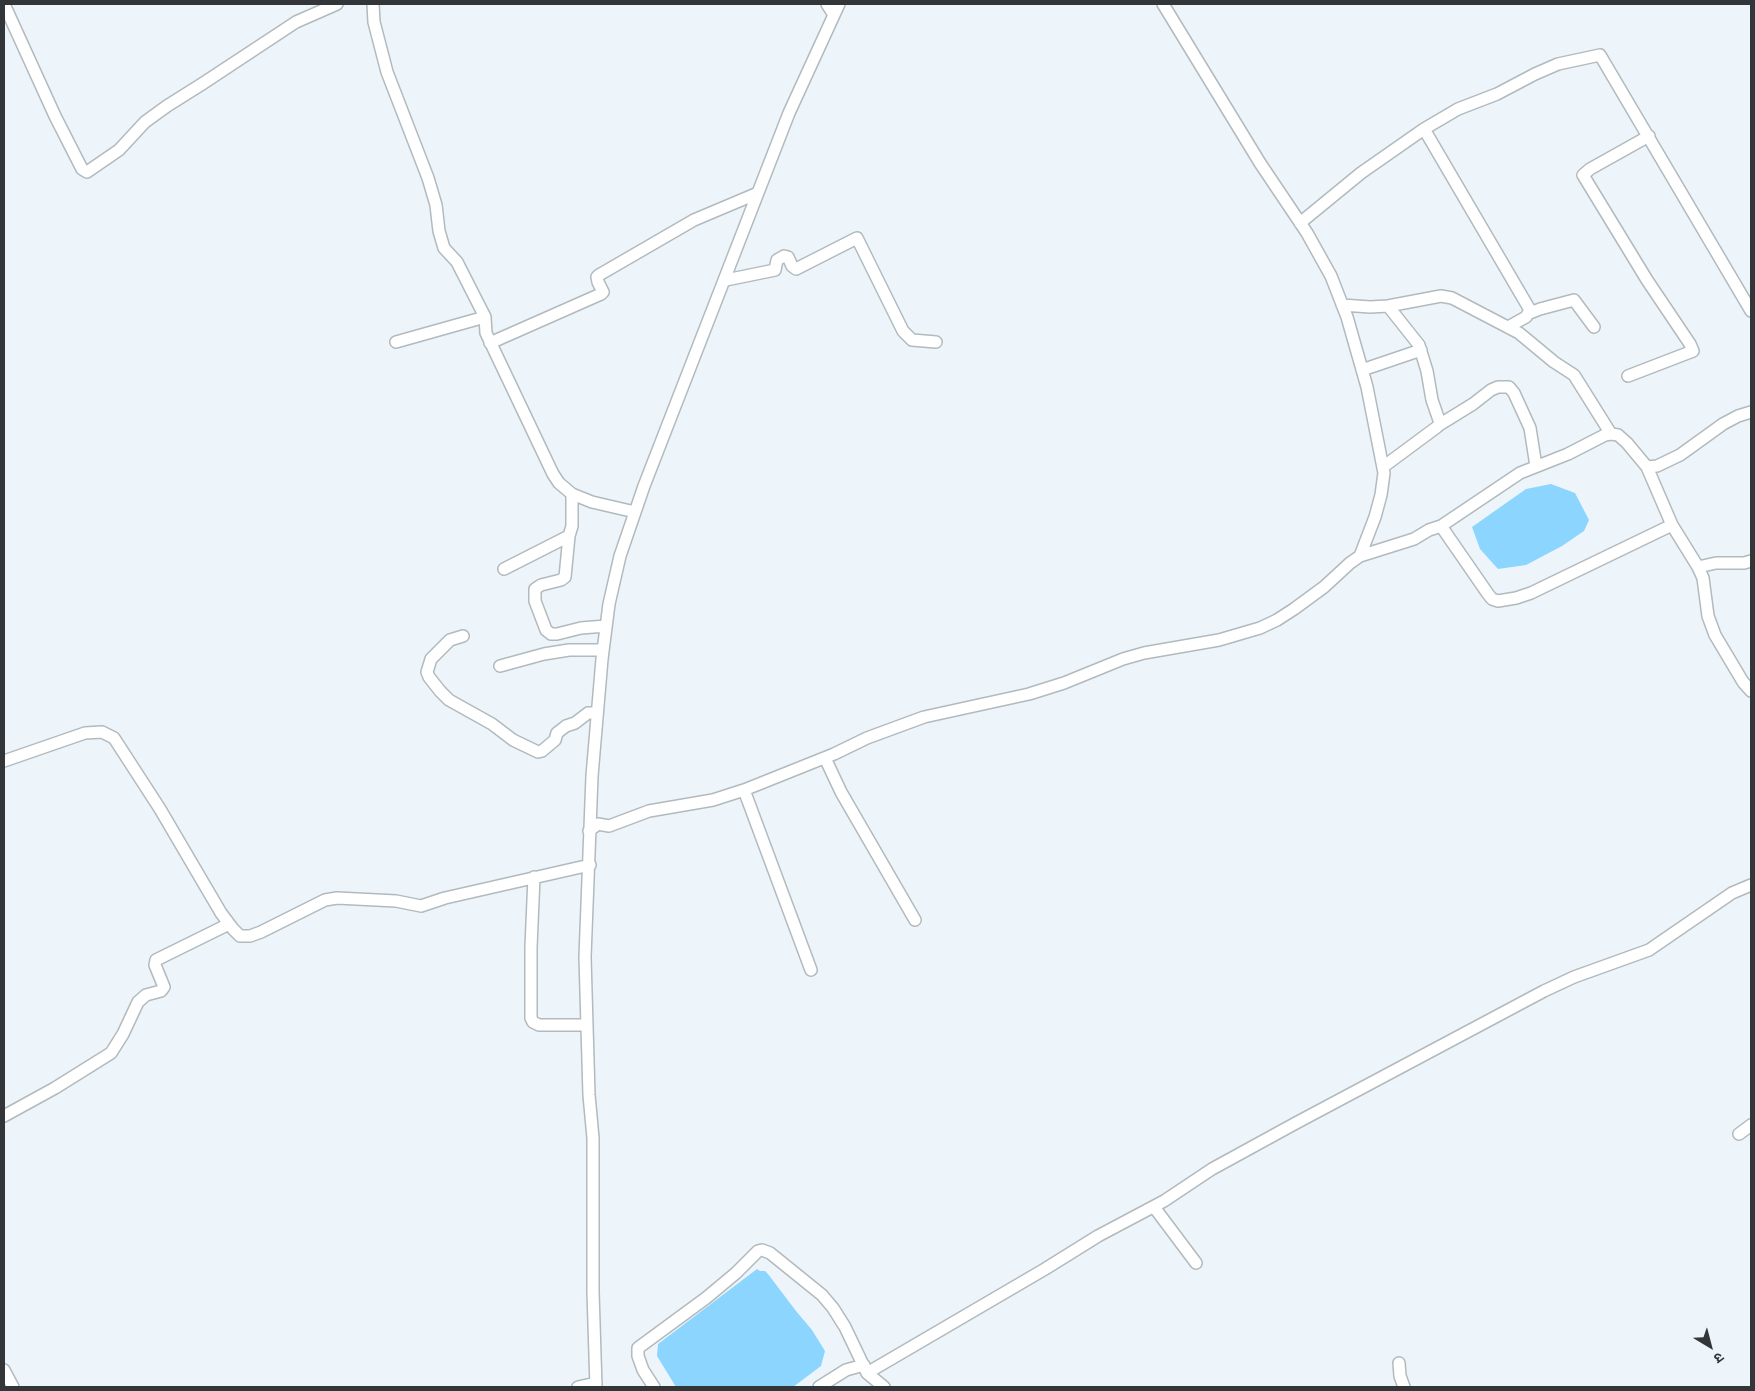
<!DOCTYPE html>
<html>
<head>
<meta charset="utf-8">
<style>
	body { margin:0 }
	#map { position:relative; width:1755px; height:1391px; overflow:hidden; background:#edf5fa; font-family:"PT Sans","Noto Sans Devanagari",sans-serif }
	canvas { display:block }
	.frame { position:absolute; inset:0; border:5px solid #333638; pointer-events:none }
	.north { position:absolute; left:1685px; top:1321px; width:50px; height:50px; -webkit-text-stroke:4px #edf5fa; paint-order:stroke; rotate:143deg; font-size:14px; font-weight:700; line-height:20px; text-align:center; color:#333638 }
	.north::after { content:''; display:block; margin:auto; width:18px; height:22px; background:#333638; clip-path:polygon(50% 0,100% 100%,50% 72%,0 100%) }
</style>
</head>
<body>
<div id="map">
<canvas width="1755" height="1391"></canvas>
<div class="frame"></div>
<div class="north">उ</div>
</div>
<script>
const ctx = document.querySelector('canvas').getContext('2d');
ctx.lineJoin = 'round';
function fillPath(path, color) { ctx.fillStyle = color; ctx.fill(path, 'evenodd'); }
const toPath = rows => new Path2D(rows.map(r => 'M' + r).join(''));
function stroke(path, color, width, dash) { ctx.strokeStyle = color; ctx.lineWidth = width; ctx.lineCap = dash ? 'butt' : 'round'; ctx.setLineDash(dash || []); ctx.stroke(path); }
const water = toPath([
	[1551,484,1575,493,1589,520,1584,531,1562,546,1526,565,1498,569,1480,549,1472,527,1526,489],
	[757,1269,760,1271,765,1271,768,1274,796,1311,812,1330,825,1351,821,1366,793,1387,676,1387,657,1356,658,1344]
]);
const minor = toPath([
	[4,4,55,116,82,169,87,172,119,150,145,122,167,106,202,84,296,22,337,4],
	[373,4,374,22,387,72,428,178,436,205,439,231,444,248,457,262,485,317,486,333,553,474,559,483,572,494,592,502,635,512],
	[827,4,834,15],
	[1163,4,1260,163,1307,233,1331,276,1347,317,1367,387,1384,473,1381,495,1375,517,1360,556],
	[1424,129,1530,310,1526,317,1508,327],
	[1300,223,1361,173,1424,129,1458,109,1497,94,1535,74,1558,64,1600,55,1751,311],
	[726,280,775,270,777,260,784,256,788,257,792,266,796,269,857,238,903,331,912,340,936,342],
	[1342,305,1370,307,1388,306,1441,296,1452,298,1519,333,1554,362,1574,375,1611,434],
	[1530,313,1540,309,1574,300,1594,327],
	[396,342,485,317],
	[490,343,601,294,603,292,598,282,597,277,599,275,694,220,758,193],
	[1362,370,1421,350],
	[1628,376,1693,351,1690,344,1647,280,1583,175,1590,169,1649,136],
	[1439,425,1473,404,1491,390,1498,387,1509,387,1514,393,1530,428,1536,466],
	[1383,467,1437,427,1440,423,1432,400,1427,371,1419,345,1388,306],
	[1647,467,1672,525,1698,567,1703,578,1708,616,1715,635,1743,682,1751,691],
	[1441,526,1488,594,1492,599,1498,601,1516,598,1531,593,1672,525],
	[569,536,565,577,561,580,541,585,535,589,535,601,546,630,551,634,557,634,581,628,606,626],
	[1698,567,1716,563,1744,563,1751,561],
	[504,569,569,536,572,526,572,494],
	[463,636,450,640,431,659,427,672,429,677,440,691,449,700,492,724,513,740,538,752,542,751,555,740,557,733,566,726,575,723,588,713,597,713],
	[500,666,544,654,569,650,603,650],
	[825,758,841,792,915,920],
	[4,761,85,733,102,732,114,738,160,809,221,913,233,929,240,936,250,936,261,932,325,900,337,898,396,901,421,906,445,898,590,865],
	[744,790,811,970],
	[589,831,598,824,609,826,649,811,713,800,744,790,834,754,867,738,924,717,1029,694,1064,683,1123,659,1144,653,1219,640,1260,628,1277,620,1294,609,1324,587,1350,563,1360,556,1414,539,1429,530,1441,526,1520,473,1568,454,1605,435,1611,434,1618,435,1627,443,1647,467,1657,466,1680,455,1723,424,1738,416,1751,412],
	[534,877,531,947,531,1018,533,1022,539,1025,587,1025],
	[4,1116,55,1088,111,1053,123,1034,138,1002,146,995,161,991,164,987,155,965,156,960,229,924],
	[1739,1134,1751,1125],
	[1154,1207,1196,1263],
	[1399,1363,1400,1376,1404,1387],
	[4,1370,13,1387],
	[867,1373,1045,1269,1098,1236,1164,1201,1212,1169,1296,1123,1544,991,1574,977,1649,950,1732,893,1751,885],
	[578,1387,596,1383],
	[596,1387,593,1292,593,1138,589,1095,585,957,592,776,602,659,609,604,620,556,644,486,789,113,839,4],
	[654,1387,643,1370,638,1356,638,1348,706,1298,736,1273,758,1251,762,1250,770,1253,822,1295,833,1308,845,1327,867,1373,884,1387],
	[819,1387,846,1370,864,1365]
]);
fillPath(water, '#8bd5ff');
stroke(minor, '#b2babe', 14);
stroke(minor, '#fff', 11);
</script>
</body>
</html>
